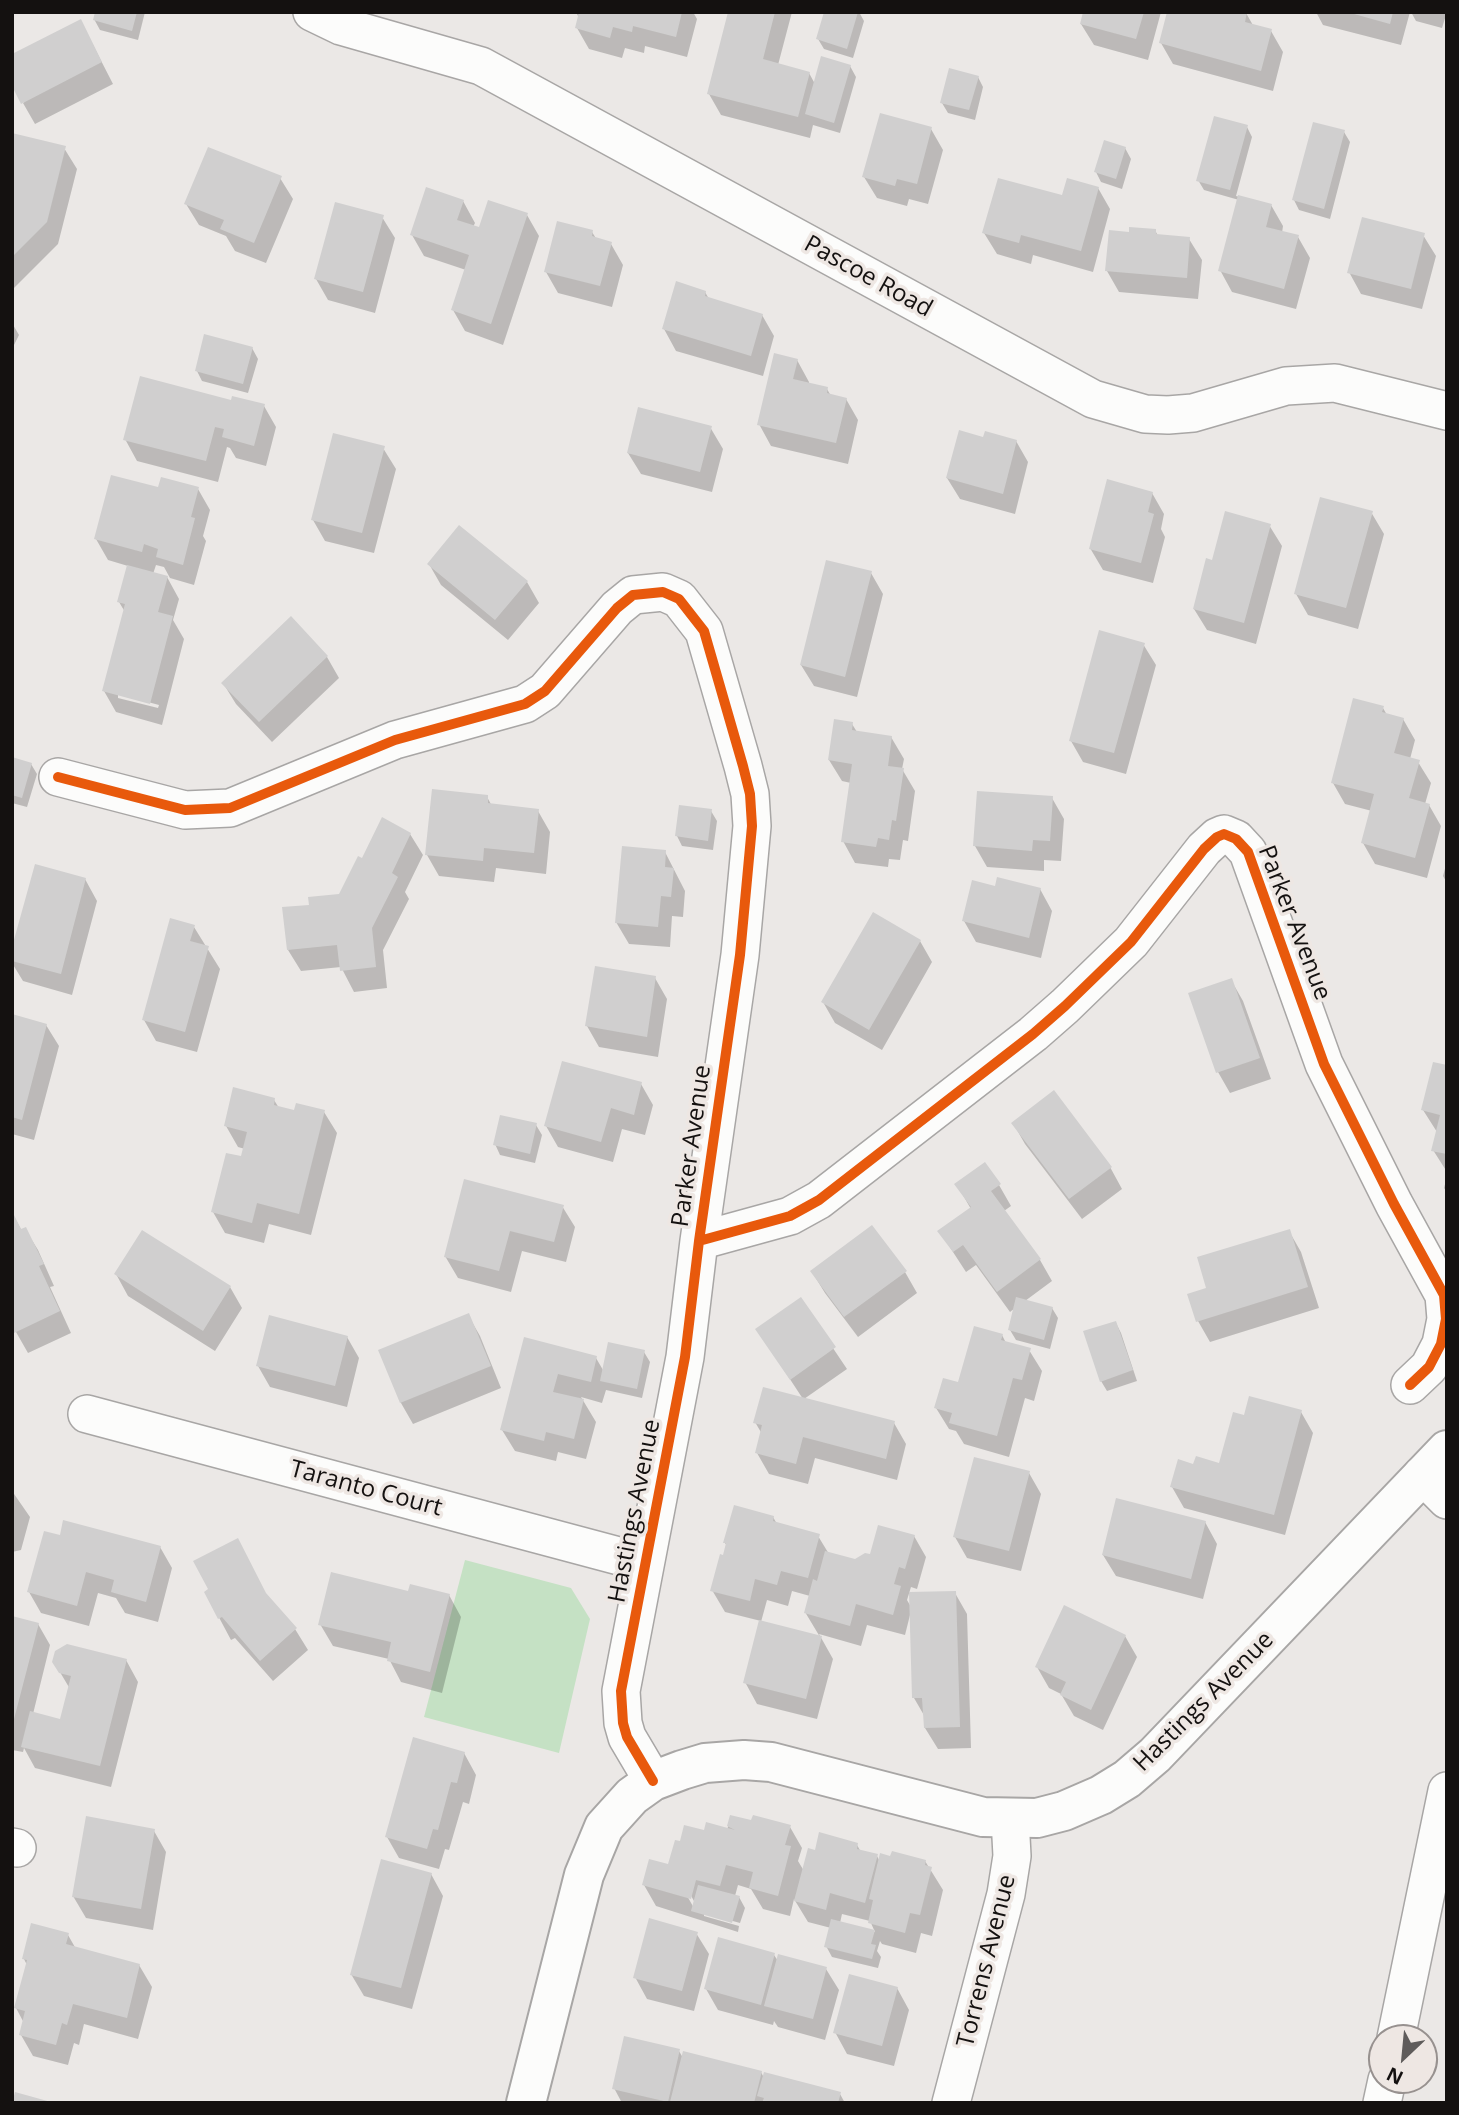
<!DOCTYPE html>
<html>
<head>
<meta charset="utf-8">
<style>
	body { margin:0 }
	#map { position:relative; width:1459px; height:2115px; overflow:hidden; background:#ebe8e6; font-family:"Open Sans",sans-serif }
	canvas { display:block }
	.frame { position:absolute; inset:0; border:14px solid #141110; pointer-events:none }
	.north { position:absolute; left:1368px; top:2024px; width:70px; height:70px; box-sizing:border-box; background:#eee7e3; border:2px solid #97918f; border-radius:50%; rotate:206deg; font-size:19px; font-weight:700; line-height:28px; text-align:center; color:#141110 }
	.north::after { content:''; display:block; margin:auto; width:24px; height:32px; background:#5f5c5b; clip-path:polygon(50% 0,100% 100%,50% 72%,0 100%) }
</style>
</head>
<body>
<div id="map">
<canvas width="1459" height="2115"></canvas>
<div class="frame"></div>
<div class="north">N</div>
</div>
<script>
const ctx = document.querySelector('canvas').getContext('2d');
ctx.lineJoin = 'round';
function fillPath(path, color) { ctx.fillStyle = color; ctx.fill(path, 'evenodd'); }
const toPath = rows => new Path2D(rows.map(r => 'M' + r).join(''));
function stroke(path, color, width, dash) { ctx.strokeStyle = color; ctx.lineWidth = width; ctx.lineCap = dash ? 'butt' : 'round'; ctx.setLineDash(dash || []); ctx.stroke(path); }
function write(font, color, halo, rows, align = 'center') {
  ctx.font = font + ' "Open Sans",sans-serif'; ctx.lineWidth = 7; ctx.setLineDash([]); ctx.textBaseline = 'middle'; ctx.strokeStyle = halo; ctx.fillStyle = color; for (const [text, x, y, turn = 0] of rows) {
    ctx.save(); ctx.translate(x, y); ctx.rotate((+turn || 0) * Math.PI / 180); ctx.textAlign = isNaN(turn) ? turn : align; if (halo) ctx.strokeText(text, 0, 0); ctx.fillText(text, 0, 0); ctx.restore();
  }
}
const green = toPath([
	[465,1560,571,1588,590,1619,559,1753,424,1717]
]);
const shadow = toPath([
	[96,12,145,12,138,40,100,30,94,19],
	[576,12,693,12,697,19,687,57,645,46,644,53,625,48,622,58,589,49,577,28,579,18],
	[730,12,792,12,778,65,809,73,815,84,850,66,856,77,840,133,813,125,810,138,721,115,709,94],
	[826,12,859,12,864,21,853,58,824,49,818,39],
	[1085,12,1161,12,1148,60,1094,45,1081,24],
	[1316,12,1410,12,1401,45,1323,25],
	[1411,12,1447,12,1442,28,1416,21],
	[1246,13,1254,27,1271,31,1283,52,1273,91,1173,64,1161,43],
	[92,43,113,84,35,124,23,103],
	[978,77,983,87,975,120,948,113,942,103],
	[1247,127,1252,137,1236,196,1271,205,1283,226,1282,233,1298,237,1310,258,1296,309,1232,292,1220,270,1239,200,1204,190,1198,180],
	[931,129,943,150,928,204,909,199,907,206,877,198,864,177],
	[1344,132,1350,142,1330,219,1299,210,1294,200],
	[12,135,64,148,77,169,58,244,14,288],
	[1125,148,1131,159,1122,189,1101,182,1096,172],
	[280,178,293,199,266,263,235,251,226,236,199,225,186,204],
	[1098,188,1110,209,1093,272,1033,255,1031,264,997,254,984,233,1064,198],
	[463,201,475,223,473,227,480,230,527,215,539,236,503,345,465,331,453,310,466,270,424,256,412,235],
	[382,217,395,238,375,313,328,300,316,279],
	[1155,230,1158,236,1189,239,1202,260,1198,299,1119,292,1107,271,1130,234],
	[592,232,597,240,611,244,623,265,612,307,558,293,546,272],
	[1423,235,1436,256,1422,309,1361,294,1349,272],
	[705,292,709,299,762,315,774,336,763,376,676,351,664,329],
	[12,323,19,335,12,349],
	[252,348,258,359,248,393,202,381,197,371],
	[797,360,809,382,809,385,827,389,831,396,846,399,858,420,848,464,771,446,759,424],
	[232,402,264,406,276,427,266,466,236,458,230,448,227,447,218,482,137,461,125,439],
	[710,427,723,449,712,492,641,474,628,453],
	[984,439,1016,441,1028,462,1015,514,960,499,947,478],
	[383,448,396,469,374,553,325,541,313,520],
	[198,489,210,510,203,536,206,541,194,585,170,578,164,567,156,565,153,574,167,577,179,599,173,620,184,639,162,725,116,712,104,691,125,612,119,602,128,566,108,560,96,539,159,490],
	[118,694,159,705,158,708,118,698],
	[1152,493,1164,514,1161,529,1165,537,1153,583,1103,570,1090,548],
	[1371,512,1384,534,1358,629,1308,615,1296,594],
	[1269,525,1282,546,1256,644,1207,630,1194,609,1214,562],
	[429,564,527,582,539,603,508,640,441,585],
	[871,573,883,594,857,697,814,686,801,665],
	[291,619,327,657,339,678,272,742,236,704,223,683],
	[1143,644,1156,665,1126,774,1083,762,1071,741],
	[1383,708,1387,715,1403,719,1415,740,1410,759,1418,762,1431,783,1425,804,1429,805,1441,826,1427,878,1375,864,1363,843,1372,811,1345,804,1333,783],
	[852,724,857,732,891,737,904,759,902,769,915,791,908,841,903,840,900,860,889,859,888,867,855,863,843,841,851,783,842,781,829,760],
	[12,759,31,764,37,774,27,807,12,803],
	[487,797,492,806,538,811,550,832,546,874,496,868,494,882,439,876,427,855],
	[1052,798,1064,819,1061,861,1044,860,1044,871,987,867,975,846],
	[711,811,717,821,713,850,682,846,677,836],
	[410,834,423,855,405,892,409,899,383,950,387,988,354,992,341,967,301,971,288,950,311,906,340,895,362,860],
	[665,852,685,891,683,917,672,916,670,947,629,944,616,922],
	[1447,861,1447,883,1443,876],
	[85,879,97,901,72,995,23,981,12,963,12,954],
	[996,888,1040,889,1052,911,1041,958,976,942,964,921],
	[194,927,220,969,197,1052,156,1041,144,1020],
	[920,941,932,962,882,1050,835,1023,823,1002],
	[655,978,667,999,658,1057,599,1047,587,1026],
	[1231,980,1243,1001,1271,1079,1230,1093,1218,1072],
	[12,1016,46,1025,59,1046,34,1140,12,1134],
	[1447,1067,1447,1172,1433,1150,1437,1132,1423,1110],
	[641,1084,653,1105,645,1135,622,1129,613,1162,558,1147,546,1126],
	[274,1100,279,1108,296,1113,324,1112,337,1133,311,1235,269,1224,264,1243,225,1233,213,1212,242,1159,245,1149,238,1147,226,1126],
	[1013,1123,1110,1167,1122,1189,1082,1219,1025,1144],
	[536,1125,542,1135,535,1163,500,1155,495,1144],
	[1447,1176,1447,1193,1444,1188],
	[957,1185,999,1185,1011,1206,1004,1211,1040,1260,1052,1281,1025,1301,1052,1308,1058,1318,1050,1349,1016,1340,1010,1330,1015,1308,1010,1312,976,1265,966,1272,940,1232,971,1209],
	[562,1206,575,1227,566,1262,522,1251,511,1292,458,1278,445,1256],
	[12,1213,22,1231,25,1229,38,1250,54,1286,50,1287,71,1333,28,1353,16,1332],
	[1289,1231,1301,1252,1319,1308,1210,1342,1198,1321,1208,1289],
	[812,1272,905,1272,917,1293,858,1337,825,1293],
	[116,1274,230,1287,242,1308,215,1351,128,1296],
	[800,1299,847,1369,804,1399,894,1423,906,1444,897,1480,815,1458,808,1484,769,1474,757,1453,762,1434,755,1422,803,1399,757,1329],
	[468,1315,480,1336,501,1388,413,1424,401,1403,380,1351],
	[1116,1323,1121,1333,1137,1381,1107,1391,1101,1381],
	[1002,1335,1006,1343,1029,1350,1042,1371,1034,1401,1025,1398,1009,1457,964,1444,956,1431,949,1429,936,1408],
	[347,1337,359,1358,347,1407,270,1387,258,1366],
	[526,1339,596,1358,603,1370,644,1352,650,1362,642,1398,606,1390,602,1403,581,1397,596,1422,586,1459,558,1452,556,1461,515,1451,502,1430],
	[1301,1412,1313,1433,1285,1535,1184,1508,1172,1487,1195,1466,1221,1465,1246,1417],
	[1029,1473,1041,1494,1021,1571,967,1558,955,1537],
	[12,1491,30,1517,21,1550,12,1552],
	[773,1517,777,1524,818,1536,829,1554,855,1561,871,1556,914,1536,926,1557,917,1589,911,1587,907,1600,911,1607,955,1593,967,1614,971,1748,938,1749,925,1728,925,1717,914,1698,910,1615,905,1635,867,1625,861,1646,819,1634,833,1659,817,1719,757,1704,745,1682,761,1621,725,1612,712,1590,724,1557,727,1546,725,1543],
	[792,1591,810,1596,805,1612,820,1637,761,1622,767,1600,788,1606],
	[1205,1522,1217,1544,1203,1599,1116,1576,1103,1555],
	[61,1537,160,1547,172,1568,158,1622,125,1613,116,1598,98,1593,89,1626,41,1613,29,1592],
	[206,1593,268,1598,295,1629,308,1650,273,1681,235,1638,231,1640],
	[409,1593,449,1595,461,1617,442,1693,401,1682,389,1659,333,1646,320,1624],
	[12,1618,38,1624,50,1645,33,1714,62,1721,70,1689,54,1662,126,1660,138,1682,111,1787,35,1768,24,1748,23,1752,12,1750],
	[1125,1636,1137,1657,1103,1730,1074,1716,1061,1694,1049,1688,1037,1667],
	[464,1753,476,1775,469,1804,463,1802,449,1850,445,1849,439,1869,399,1858,387,1837],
	[731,1817,790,1827,802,1848,798,1861,804,1871,816,1852,857,1845,861,1852,877,1856,880,1862,925,1861,943,1890,932,1936,921,1933,916,1953,882,1944,880,1941,877,1951,881,1957,878,1968,832,1957,826,1946,831,1928,808,1922,794,1899,790,1916,763,1909,751,1889,738,1885,735,1896,739,1897,745,1908,740,1923,704,1913,704,1916,739,1926,738,1932,656,1906,644,1885,669,1866,681,1843,705,1832,727,1830],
	[688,1890,695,1903,695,1910,685,1892],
	[842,1914,870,1921,875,1932,840,1923],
	[154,1831,166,1852,153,1930,86,1918,73,1896],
	[431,1874,443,1896,412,2009,364,1996,351,1974],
	[696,1933,709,1954,694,2011,647,1999,635,1977],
	[68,1935,76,1949,139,1965,152,1987,138,2039,84,2024,79,2045,74,2043,68,2065,33,2056,21,2035,24,2023,16,2008,27,1965,24,1959],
	[774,1955,778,1961,826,1969,839,1990,825,2040,778,2027,774,2021,773,2025,718,2010,706,1989],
	[897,1988,909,2010,894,2066,847,2054,835,2032],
	[679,2051,683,2058,761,2072,764,2078,840,2094,845,2103,622,2103,614,2088]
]);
const building = toPath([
	[95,12,137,12,132,31,93,20],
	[579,12,682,12,676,37,633,26,632,32,613,27,610,38,575,28],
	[728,12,775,12,763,59,810,72,798,117,707,94],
	[824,12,858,12,847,49,816,39],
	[1083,12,1144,12,1136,39,1080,24],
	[1167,12,1247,12,1245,22,1272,29,1261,71,1159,43],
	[1347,12,1393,12,1390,24],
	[81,19,102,62,21,104,12,86,12,54],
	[821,56,851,65,834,123,805,114],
	[949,68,979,76,969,110,940,103],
	[880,113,932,127,917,184,897,179,895,186,862,177],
	[1214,116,1248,125,1230,190,1196,181],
	[1313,122,1345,130,1324,209,1292,200],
	[12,133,66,146,47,222,12,257],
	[1104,140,1126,147,1116,179,1094,172],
	[208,147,282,176,254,243,220,229,224,220,184,204],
	[998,178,1062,195,1067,178,1099,187,1081,251,1021,235,1019,243,982,233],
	[426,187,464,200,457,220,479,227,488,200,528,213,491,324,451,310,469,255,410,235],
	[1238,195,1272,204,1266,227,1299,235,1284,289,1218,271],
	[335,202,384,215,363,292,314,279],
	[1362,217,1425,233,1411,289,1347,273],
	[557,221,593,230,592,236,612,242,600,286,544,272],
	[1129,227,1156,229,1156,234,1190,237,1187,278,1105,271,1109,230,1129,232],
	[676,281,706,291,705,296,763,314,751,356,662,329],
	[204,334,253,347,243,384,195,371],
	[774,353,798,359,793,379,828,387,827,393,847,398,836,443,757,425],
	[140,376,231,400,232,396,265,404,254,446,222,437,224,429,215,427,206,461,123,440],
	[638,407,712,426,700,472,627,453],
	[959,430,983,437,985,431,1017,440,1003,494,946,478],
	[333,433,385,446,362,533,311,520],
	[111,475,158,487,161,477,199,487,191,517,195,518,183,565,156,557,158,549,144,544,142,552,94,539],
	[1107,479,1153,492,1148,512,1154,514,1141,563,1089,549],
	[1320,497,1373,511,1346,608,1294,594],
	[1225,511,1271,524,1244,623,1193,609,1206,558,1212,560],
	[459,525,528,581,495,620,427,564],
	[826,560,872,571,845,677,800,665],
	[127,565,168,576,158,612,173,616,150,704,102,691,125,604,117,602],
	[291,616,328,656,259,722,221,683],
	[1099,630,1145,643,1114,753,1069,741],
	[1353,698,1384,706,1382,712,1404,718,1394,753,1420,760,1409,798,1430,804,1415,858,1361,843,1374,794,1331,783],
	[834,719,853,722,852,730,892,736,888,766,904,768,896,821,892,820,889,840,878,838,876,847,841,842,852,764,828,760],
	[12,757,32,763,22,798,12,795],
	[432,789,488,795,488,803,539,809,534,853,484,848,483,861,425,855],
	[977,791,1053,796,1050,841,1033,840,1032,851,973,846],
	[679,805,712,809,708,841,675,836],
	[382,817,411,833,392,873,398,877,372,928,376,967,340,971,337,945,287,950,282,907,309,905,308,897,339,894,358,856,362,858],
	[622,846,666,850,665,867,674,868,671,897,661,896,658,927,615,923],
	[35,864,86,878,61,974,12,961,12,947],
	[997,877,1041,888,1029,938,962,921,972,880,995,886],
	[873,912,921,940,869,1030,821,1002],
	[170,918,195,925,190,941,209,946,185,1032,142,1020],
	[595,966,656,976,647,1037,585,1026],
	[1232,978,1260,1058,1216,1073,1188,993],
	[12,1014,47,1024,22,1120,12,1117],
	[562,1061,642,1082,634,1115,611,1108,601,1142,544,1126],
	[1433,1062,1447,1065,1447,1154,1431,1151,1440,1115,1421,1110],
	[233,1087,275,1098,274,1105,294,1110,296,1103,325,1110,299,1214,257,1203,252,1223,211,1212,226,1153,241,1156,247,1132,224,1126],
	[1054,1090,1112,1167,1069,1199,1011,1123],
	[500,1115,537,1123,530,1154,493,1145],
	[985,1162,1001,1184,991,1191,1041,1259,997,1292,963,1245,953,1252,937,1231,971,1207,954,1184],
	[464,1179,564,1205,554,1242,510,1231,499,1271,444,1257],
	[12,1211,21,1229,26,1227,44,1264,39,1266,60,1311,14,1333,12,1329],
	[872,1225,907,1271,844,1317,810,1271],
	[1290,1229,1308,1287,1196,1322,1187,1294,1206,1288,1197,1257],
	[142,1230,231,1286,203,1331,114,1274],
	[801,1297,836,1347,790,1380,755,1329],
	[1016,1297,1053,1307,1044,1340,1008,1330],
	[469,1313,491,1366,400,1403,378,1350],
	[269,1315,348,1336,335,1386,256,1366],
	[1116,1321,1133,1370,1100,1382,1083,1331],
	[974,1326,1003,1334,1001,1340,1031,1348,1022,1380,1013,1378,997,1436,949,1423,952,1413,934,1408,943,1378,958,1382],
	[524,1337,597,1356,591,1382,558,1374,553,1392,584,1399,574,1439,546,1432,544,1441,500,1430],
	[608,1342,645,1350,637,1389,600,1381],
	[763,1387,895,1421,886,1459,803,1437,796,1464,755,1453,762,1425,753,1423],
	[1249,1396,1302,1410,1274,1515,1170,1487,1178,1459,1193,1464,1196,1456,1219,1463,1233,1412,1244,1415],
	[974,1457,1030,1471,1009,1551,953,1537],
	[1116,1498,1206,1521,1191,1579,1102,1555],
	[734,1505,774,1516,773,1521,820,1534,808,1578,781,1571,777,1585,755,1579,750,1601,710,1591,720,1554,723,1555,726,1543,723,1543],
	[63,1520,161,1546,146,1602,111,1592,114,1580,86,1572,77,1606,27,1592,44,1531,60,1535],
	[878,1525,915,1535,905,1569,899,1567,894,1584,901,1586,893,1615,856,1604,850,1626,804,1613,813,1579,817,1581,825,1551,855,1559,865,1553,870,1554],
	[238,1538,266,1593,297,1628,260,1661,222,1617,218,1619,204,1592,208,1589,193,1561],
	[331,1572,408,1591,410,1584,450,1594,430,1672,387,1661,391,1642,318,1625],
	[956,1591,960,1727,924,1728,922,1698,912,1698,909,1592],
	[1064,1605,1126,1635,1091,1710,1060,1695,1066,1682,1035,1667],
	[12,1616,39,1623,13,1723,12,1723],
	[759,1620,822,1636,806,1699,743,1683],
	[67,1644,127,1659,100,1766,21,1747,30,1711,60,1719,71,1676,59,1673,52,1662,55,1651],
	[413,1737,465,1752,457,1783,451,1782,438,1830,433,1829,427,1849,385,1837],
	[730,1815,751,1820,753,1815,791,1825,785,1845,791,1846,778,1896,749,1888,753,1872,726,1865,720,1886,696,1880,691,1899,642,1885,649,1859,668,1864,675,1840,680,1841,684,1825,704,1830,706,1822,735,1830,727,1826],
	[86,1816,155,1829,141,1909,72,1897],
	[819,1832,858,1843,857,1849,878,1854,865,1903,830,1893,826,1910,794,1901,808,1848,815,1850],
	[892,1851,926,1860,925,1865,932,1867,920,1915,910,1913,905,1933,868,1923,873,1900,869,1899,880,1853,890,1856],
	[381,1859,432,1873,401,1988,350,1975],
	[698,1885,740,1896,732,1923,691,1911],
	[649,1918,698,1932,682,1991,633,1978],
	[831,1919,875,1930,871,1944,876,1945,872,1959,824,1947],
	[31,1923,69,1933,66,1944,140,1964,127,2018,73,2004,67,2025,62,2023,56,2045,19,2035,25,2011,14,2008,27,1960,22,1959],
	[718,1937,775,1953,761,2005,704,1989],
	[778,1954,827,1967,813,2019,764,2006],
	[849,1974,898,1987,882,2046,833,2033],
	[624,2036,680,2049,668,2102,612,2089],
	[683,2051,762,2071,754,2103,670,2102],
	[764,2072,841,2092,838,2103,762,2103,764,2098,757,2096],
	[15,2092,51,2102,51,2103,12,2103]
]);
const minor = toPath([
	[312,12,341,26,481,66,1093,399,1145,414,1168,415,1193,413,1286,386,1335,383,1447,411],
	[58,777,185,810,230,808,395,740,525,704,545,691,617,608,633,595,663,592,679,599,704,631,743,766,750,794,752,826,740,955,699,1241,685,1357,621,1691,623,1723,627,1737,653,1781],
	[699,1241,790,1216,819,1200,1033,1034,1065,1006,1131,942,1204,849,1217,837,1224,834,1236,839,1248,852,1324,1064,1394,1204,1444,1295,1446,1319,1441,1344,1429,1367,1410,1385],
	[87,1414,645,1563],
	[1422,1475,1447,1500],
	[12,1847,17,1848],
	[1396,2038,1447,1791],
	[951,2103,1006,1894,1012,1856,1010,1818],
	[1382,2103,1387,2080]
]);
const secondary = toPath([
	[526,2103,584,1875,604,1827,632,1796,653,1781,682,1770,705,1763,744,1760,771,1762,983,1817,1037,1818,1064,1811,1101,1795,1127,1779,1155,1755,1447,1450]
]);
const cycleway = toPath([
	[58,777,185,810,230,808,395,740,525,704,545,691,617,608,633,595,663,592,679,599,704,631,743,766,750,794,752,826,740,955,699,1241,685,1357,621,1691,623,1723,627,1737,653,1781],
	[699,1241,790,1216,819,1200,1033,1034,1065,1006,1131,942,1204,849,1217,837,1224,834,1236,839,1248,852,1324,1064,1394,1204,1444,1295,1446,1319,1441,1344,1429,1367,1410,1385]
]);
const streetNames = [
	["Pascoe Road",868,277,29],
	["Parker Avenue",1294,923,69],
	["Parker Avenue",692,1146,-82],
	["Taranto Court",366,1489,15],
	["Hastings Avenue",635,1511,-79],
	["Hastings Avenue",1204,1702,-45],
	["Torrens Avenue",987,1961,-76]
];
fillPath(green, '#c5e1c4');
fillPath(shadow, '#0003');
fillPath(building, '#d0cfcf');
stroke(minor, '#a8a6a5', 40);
stroke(secondary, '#a8a6a5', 42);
stroke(minor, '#fcfcfb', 37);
stroke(secondary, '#fcfcfb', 38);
stroke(cycleway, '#e8590c', 10);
write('24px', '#141110', '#eee7e3', streetNames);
</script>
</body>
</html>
